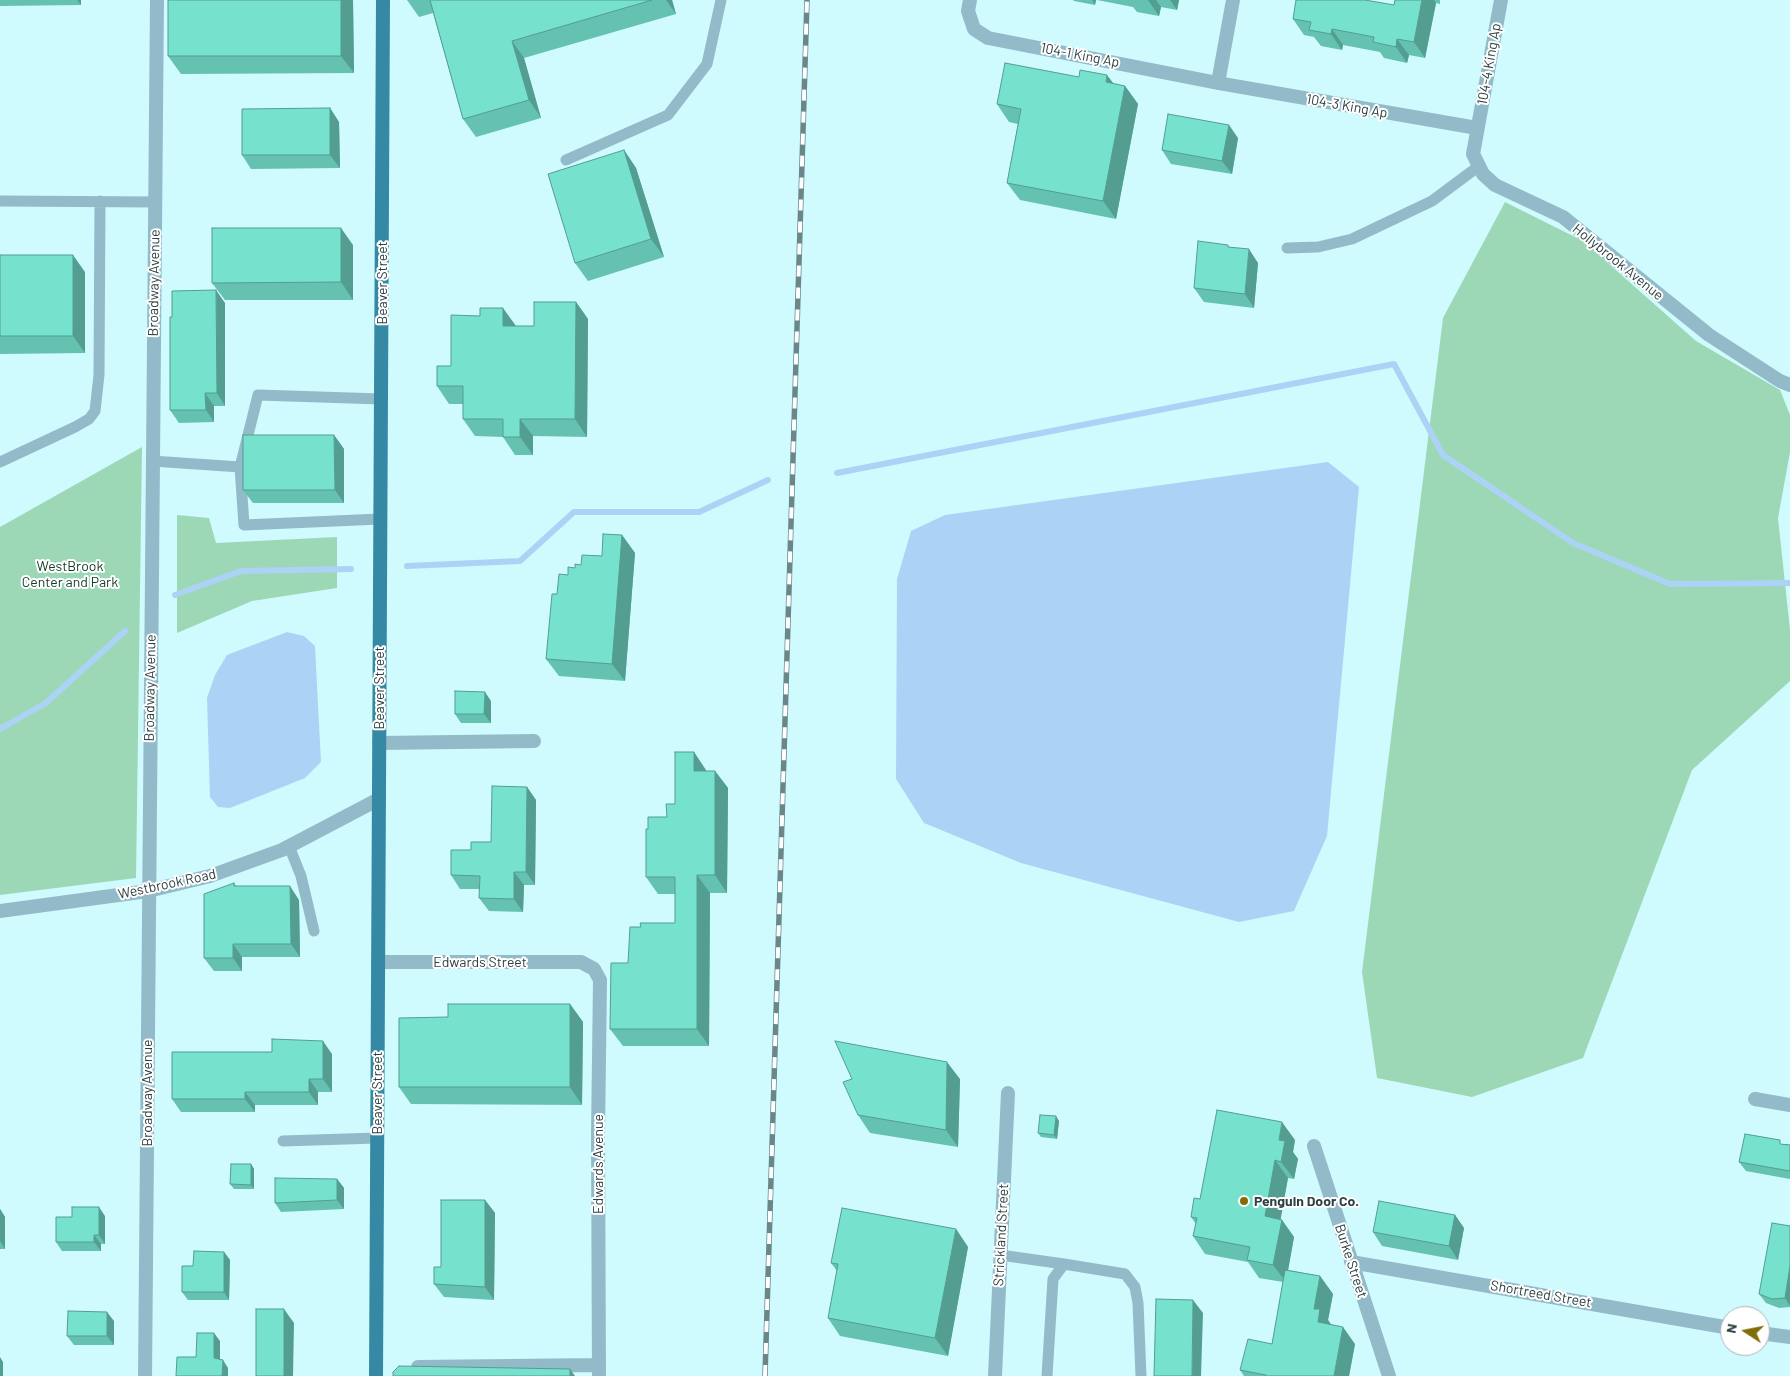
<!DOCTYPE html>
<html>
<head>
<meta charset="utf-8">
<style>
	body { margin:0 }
	#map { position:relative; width:1790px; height:1376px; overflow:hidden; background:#cffbfe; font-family:Barlow,sans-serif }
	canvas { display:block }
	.north { position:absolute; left:1720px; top:1306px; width:50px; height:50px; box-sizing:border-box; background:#fff; border:1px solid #abb3b3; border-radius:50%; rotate:281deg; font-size:14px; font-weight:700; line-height:20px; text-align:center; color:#2e4041 }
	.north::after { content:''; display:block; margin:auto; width:18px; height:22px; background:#826c08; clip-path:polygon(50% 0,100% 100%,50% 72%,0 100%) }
</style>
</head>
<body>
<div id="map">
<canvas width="1790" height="1376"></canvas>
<div class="north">N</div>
</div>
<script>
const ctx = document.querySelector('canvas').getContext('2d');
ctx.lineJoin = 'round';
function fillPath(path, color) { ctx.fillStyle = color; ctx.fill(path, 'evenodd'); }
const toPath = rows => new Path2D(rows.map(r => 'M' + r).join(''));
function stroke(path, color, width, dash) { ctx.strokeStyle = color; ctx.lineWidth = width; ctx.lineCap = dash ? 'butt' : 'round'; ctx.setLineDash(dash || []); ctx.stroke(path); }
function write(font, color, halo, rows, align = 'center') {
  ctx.font = font + ' Barlow,sans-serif'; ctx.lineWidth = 4; ctx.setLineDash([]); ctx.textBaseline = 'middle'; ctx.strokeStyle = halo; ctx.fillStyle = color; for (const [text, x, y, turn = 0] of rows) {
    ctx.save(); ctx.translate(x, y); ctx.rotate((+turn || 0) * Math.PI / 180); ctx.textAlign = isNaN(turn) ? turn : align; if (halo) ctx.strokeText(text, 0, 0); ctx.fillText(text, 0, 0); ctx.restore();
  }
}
const green = toPath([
	[1505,202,1583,241,1696,341,1780,390,1790,415,1790,452,1778,518,1790,630,1790,681,1692,770,1583,1058,1472,1097,1377,1078,1362,972,1443,318],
	[142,447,136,878,0,895,0,527],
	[177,515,209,518,216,543,337,537,337,588,252,601,177,633]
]);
const water = toPath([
	[1328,462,1359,487,1327,836,1294,911,1239,922,1021,863,924,823,896,779,897,579,911,531,945,515],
	[287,632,304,636,315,646,321,762,305,778,230,808,218,807,210,797,207,698,215,675,227,655]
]);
const stream = toPath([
	[837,473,1394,364,1443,455,1573,543,1670,584,1790,583],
	[407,566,520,561,574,512,699,512,768,480],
	[175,595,241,571,351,569],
	[0,729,46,703,125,631]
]);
const service = toPath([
	[566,160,668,115,707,64,721,0],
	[0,201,155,202],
	[1287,248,1318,247,1352,239,1432,201,1479,166],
	[152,461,240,467,258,395,381,399],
	[0,462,75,427,89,419,95,411,99,375,100,201],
	[240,467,244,525,380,519],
	[289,846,301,876,314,931],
	[283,1141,377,1138],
	[1000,1255,1064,1264],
	[1047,1376,1053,1279,1064,1264,1125,1274,1135,1287,1138,1303,1141,1376]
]);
const minor = toPath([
	[970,0,968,11,974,29,988,38,1218,83,1477,128],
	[1501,0,1473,154,1483,174,1495,185,1563,217,1709,335,1780,381,1790,385],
	[1218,83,1233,0],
	[379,743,534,741],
	[0,911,148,891,210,876,282,850,379,799],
	[378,962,581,962,594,969,600,980,598,1135,599,1376],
	[1755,1099,1790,1105],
	[1314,1146,1389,1376],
	[1351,1262,1730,1328],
	[1760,1333,1790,1337],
	[418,1367,599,1365],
	[995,1376,1008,1093]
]);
const tertiary = toPath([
	[145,1376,157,0]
]);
const primary = toPath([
	[376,1376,383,0]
]);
const rail = toPath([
	[765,1376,807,0]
]);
const wall = toPath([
	[0,0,81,0,81,5,0,6],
	[168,0,353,0,354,73,181,74,168,56],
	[407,0,672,0,676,14,524,58,541,118,476,137,463,119,433,13,419,17],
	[1073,0,1096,0,1095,5,1074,1],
	[1097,0,1179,0,1177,10,1161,7,1159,16,1137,12,1133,7],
	[1395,0,1440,0,1440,4,1436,3,1425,58,1409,55,1407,63,1384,58,1380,52,1343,45,1342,50,1321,46,1314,37,1304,35,1293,19,1394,5],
	[1114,84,1125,86,1138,104,1116,219,1020,200,1007,183,1018,124,1009,122,997,104],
	[330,108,339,122,340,168,251,169,242,155],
	[1238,138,1232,174,1171,164,1162,150],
	[624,150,636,168,664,257,588,281,575,263],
	[353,245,353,300,225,300,212,283],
	[1230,247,1258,263,1254,308,1204,302,1194,288],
	[0,255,85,272,85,353,0,354],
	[576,302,588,319,587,437,533,436,533,455,515,455,503,437,475,436,463,419,463,404,449,404,437,386,451,366,516,326,534,326],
	[225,303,225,406,214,406,214,422,179,423,170,410,172,317],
	[334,435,344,449,344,503,253,503,243,490],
	[622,535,635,553,625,681,559,676,546,659,557,594,568,575,575,568,602,556],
	[491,701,491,723,461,723,455,714],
	[694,752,706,771,715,771,728,788,727,893,710,893,709,1046,623,1046,610,1029,628,963,641,927,675,923,675,894,658,894,646,877,648,829,667,817,675,804],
	[527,787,536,800,535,885,524,885,523,912,489,911,479,898,480,889,460,889,451,875,471,850,491,842],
	[234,883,236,886,299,900,300,957,242,957,242,971,214,971,204,958],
	[570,1004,583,1022,582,1105,411,1104,399,1087],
	[332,1054,332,1092,318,1092,318,1105,255,1105,255,1112,181,1112,172,1099],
	[960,1079,958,1147,870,1133,858,1115],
	[1059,1121,1057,1139,1041,1137,1038,1133],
	[1295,1140,1293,1152,1298,1159,1294,1179,1288,1178,1280,1219,1282,1220,1294,1237,1288,1270,1320,1276,1333,1294,1328,1320,1331,1324,1355,1344,1349,1376,1244,1376,1240,1370,1272,1344,1283,1282,1259,1278,1248,1262,1205,1254,1193,1236,1196,1224,1191,1217],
	[1783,1144,1790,1145,1790,1179,1746,1171,1739,1162],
	[251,1164,254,1169,254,1189,234,1189,230,1184],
	[337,1179,344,1188,344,1209,281,1212,275,1203],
	[485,1200,495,1213,494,1300,444,1297,434,1284,441,1267],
	[0,1209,5,1217,5,1249,0,1249],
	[1455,1215,1464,1228,1458,1260,1382,1246,1373,1232],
	[105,1216,105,1244,101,1244,101,1251,62,1251,56,1242],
	[1790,1226,1790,1307,1779,1308,1766,1303,1759,1294],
	[956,1229,968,1247,948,1356,840,1336,828,1318,837,1271,831,1263],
	[224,1252,230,1260,229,1300,188,1300,182,1292,193,1266],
	[114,1321,114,1345,74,1345,67,1336]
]);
const shadedWall = toPath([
	[77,0,81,0,81,5],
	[341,0,353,0,354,73,341,56],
	[666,0,672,0,676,14],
	[1092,0,1096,0,1095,5],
	[1148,0,1156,0,1161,7,1159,16],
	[1170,0,1179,0,1177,10],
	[1422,0,1434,0,1436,3,1425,58,1414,42],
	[1332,29,1343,45,1342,50,1331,34],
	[1397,39,1409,55,1407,63,1396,47],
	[512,41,524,58,541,118,529,100],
	[1107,75,1120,92,1106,82],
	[1125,86,1138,104,1116,219,1103,201],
	[330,108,339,122,340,168,330,155],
	[1229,125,1238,138,1232,174,1222,161],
	[624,150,636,168,664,257,651,239],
	[341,228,353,245,353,300,341,282],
	[1249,249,1258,263,1254,308,1245,294],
	[73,255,85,272,85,353,73,336],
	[216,290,225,303,225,406,217,393],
	[576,302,588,319,587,437,575,419],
	[503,308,516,326,515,344,503,326],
	[205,393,214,406,214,422,206,410],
	[520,419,533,436,533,455,520,437],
	[334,435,344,449,344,503,335,490],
	[622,535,635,553,625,681,612,664],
	[485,692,491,701,491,723,484,714],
	[694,752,706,770,706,788,694,771],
	[715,771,728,788,727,893,715,875],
	[527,787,536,800,535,885,526,872],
	[514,872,524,885,523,912,514,899],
	[697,875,710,893,709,1046,697,1029],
	[290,886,299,900,300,957,291,944],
	[233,944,242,957,242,971,233,958],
	[570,1004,583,1022,582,1105,570,1087],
	[323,1041,332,1054,332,1092,323,1079],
	[947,1062,960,1079,958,1147,946,1130],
	[309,1079,318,1092,318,1105,309,1092],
	[245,1092,255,1105,255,1112,245,1099],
	[1056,1116,1059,1121,1057,1139,1054,1135],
	[1282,1122,1295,1140,1293,1152,1298,1159,1294,1179,1281,1162,1279,1140],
	[1275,1160,1288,1178,1278,1234,1265,1216],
	[251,1164,254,1169,254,1189,251,1185],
	[337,1179,344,1188,344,1209,337,1200],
	[485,1200,495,1213,494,1300,485,1287],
	[99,1207,105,1216,105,1244,99,1235],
	[0,1209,5,1217,5,1249,0,1241],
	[1455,1215,1464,1228,1458,1260,1449,1246],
	[1282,1220,1294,1237,1286,1282,1273,1265],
	[956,1229,968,1247,948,1356,935,1338],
	[94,1235,101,1244,101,1251,94,1242],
	[224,1252,230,1260,229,1300,224,1292],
	[1790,1266,1790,1306,1785,1298],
	[1320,1276,1333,1294,1328,1320,1332,1327,1318,1322,1314,1309],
	[1193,1300,1203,1313,1201,1376,1192,1376],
	[284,1309,294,1323,293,1376,284,1376],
	[107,1312,114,1321,114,1345,107,1336],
	[1343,1327,1355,1344,1349,1376,1334,1376],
	[214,1333,220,1341,220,1366,214,1358],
	[0,1357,3,1362,3,1376,0,1376],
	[223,1360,228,1368,228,1376,222,1376],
	[570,1369,575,1376,570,1376]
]);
const building = toPath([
	[168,0,341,0,341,56,168,56,168,0],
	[430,0,652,0,512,41,529,100,463,119,430,0],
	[1296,0,1365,0,1394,5,1395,0,1422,0,1414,42,1397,39,1396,47,1373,42,1374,37,1332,29,1331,34,1309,30,1311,22,1293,19,1296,0],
	[1005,63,1079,77,1080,70,1107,75,1106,82,1125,86,1103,201,1007,183,1021,109,997,104,1005,63],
	[330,108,330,155,242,155,242,109,330,108],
	[1168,114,1229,125,1222,161,1162,150,1168,114],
	[624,150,651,239,575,263,548,174,624,150],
	[212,228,341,228,341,282,212,283,212,228],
	[1198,241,1228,245,1228,247,1249,249,1245,294,1194,288,1198,241],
	[0,255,73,255,73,336,0,336,0,255],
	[216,290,217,393,205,393,206,410,170,410,170,317,172,317,172,291,216,290],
	[534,302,576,302,575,419,520,419,520,437,503,437,503,419,463,419,463,386,437,386,437,366,451,366,451,315,480,316,480,308,503,308,503,326,534,326,534,302],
	[243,435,334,435,335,490,243,490,243,435],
	[603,534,622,535,612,664,546,659,552,594,557,594,559,574,568,575,568,567,575,568,575,564,581,565,582,555,602,556,603,534],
	[455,691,485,692,484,714,455,714,455,691],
	[675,752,694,752,694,771,715,771,715,875,697,875,697,1029,610,1029,611,963,628,963,630,927,641,927,640,923,675,923,675,877,646,877,646,829,648,829,648,817,667,817,666,804,675,804,675,752],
	[492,786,527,787,526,872,514,872,514,899,479,898,480,876,451,875,451,850,471,850,471,842,491,842,492,786],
	[234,883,234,886,290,886,291,944,233,944,233,958,204,958,204,894,234,883],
	[448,1004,570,1004,570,1087,399,1087,399,1018,448,1017,448,1004],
	[272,1039,323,1041,323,1079,309,1079,309,1092,245,1092,245,1099,172,1099,172,1052,272,1052,272,1039],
	[835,1041,947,1062,946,1130,858,1115,843,1082,852,1079,835,1041],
	[1217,1110,1282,1122,1279,1140,1285,1141,1281,1162,1275,1160,1265,1216,1282,1220,1273,1265,1247,1260,1250,1247,1193,1236,1197,1218,1191,1217,1194,1198,1200,1199,1217,1110],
	[1040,1115,1056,1116,1054,1135,1038,1133,1040,1115],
	[1745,1134,1780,1140,1780,1144,1790,1145,1790,1171,1739,1162,1745,1134],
	[231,1164,251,1164,251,1185,230,1184,231,1164],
	[275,1178,337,1179,337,1200,275,1203,275,1178],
	[441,1200,485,1200,485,1287,434,1284,434,1267,441,1267,441,1200],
	[1379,1201,1455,1215,1449,1246,1373,1232,1379,1201],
	[72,1207,99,1207,99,1235,94,1235,94,1242,56,1242,56,1217,72,1217,72,1207],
	[842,1208,956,1229,935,1338,828,1318,838,1264,831,1263,842,1208],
	[1772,1223,1790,1226,1790,1266,1785,1298,1772,1299,1759,1294,1772,1223],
	[194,1251,224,1252,224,1292,182,1292,182,1266,193,1266,194,1251],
	[1285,1270,1320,1276,1314,1309,1320,1309,1318,1322,1343,1327,1334,1376,1266,1376,1266,1375,1240,1370,1248,1339,1272,1344,1285,1270],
	[1156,1299,1193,1300,1192,1376,1154,1376,1156,1299],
	[256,1309,284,1309,284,1376,256,1376,256,1309],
	[68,1311,107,1312,107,1336,67,1336,68,1311],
	[197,1333,214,1333,214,1358,223,1360,222,1376,176,1376,177,1357,196,1357,197,1333],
	[399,1366,570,1369,570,1376,393,1376,393,1372,399,1366]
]);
const markers = [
	[1244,1201,5,"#826c08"]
];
const streetNames = [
	["104-1 King Ap",1080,55,11],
	["104-4 King Ap",1489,64,-80],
	["104-3 King Ap",1347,106,10],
	["Hollybrook Avenue",1618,262,39],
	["Broadway Avenue",154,283,-89],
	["Beaver Street",382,283,-90],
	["Broadway Avenue",150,688,-89],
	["Beaver Street",379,688,-90],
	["Westbrook Road",167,884,-12],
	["Edwards Street",480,962],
	["Broadway Avenue",147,1093,-90],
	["Beaver Street",377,1093,-90],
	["Edwards Avenue",598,1164,-90],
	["Strickland Street",1001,1235,-87],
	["Burke Street",1351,1261,72],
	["Shortreed Street",1541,1294,10]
];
const parkNames = [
	["WestBrook",70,566],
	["Center and Park",70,582]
];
const poiNames = [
	["Penguin Door Co.",1254,1201]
];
fillPath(green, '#9cd8b6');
fillPath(water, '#acd3f5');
stroke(stream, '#acd3f5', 6);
stroke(service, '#93bac9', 11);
stroke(minor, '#93bac9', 14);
stroke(tertiary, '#93bac9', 14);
stroke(primary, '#3689a4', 14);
stroke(rail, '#6a8688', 5.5);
stroke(rail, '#fff', 4, [11]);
fillPath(wall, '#65c2b0');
fillPath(shadedWall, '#539e90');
fillPath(building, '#76e1cd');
stroke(building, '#539e90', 1);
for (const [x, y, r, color] of markers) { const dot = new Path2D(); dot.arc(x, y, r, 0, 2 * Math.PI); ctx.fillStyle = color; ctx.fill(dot); stroke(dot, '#fff', 2); }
write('14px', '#2e4041', '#fff', streetNames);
write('14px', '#153926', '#fff', parkNames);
write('bold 14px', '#2e4041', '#fff', poiNames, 'left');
</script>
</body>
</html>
